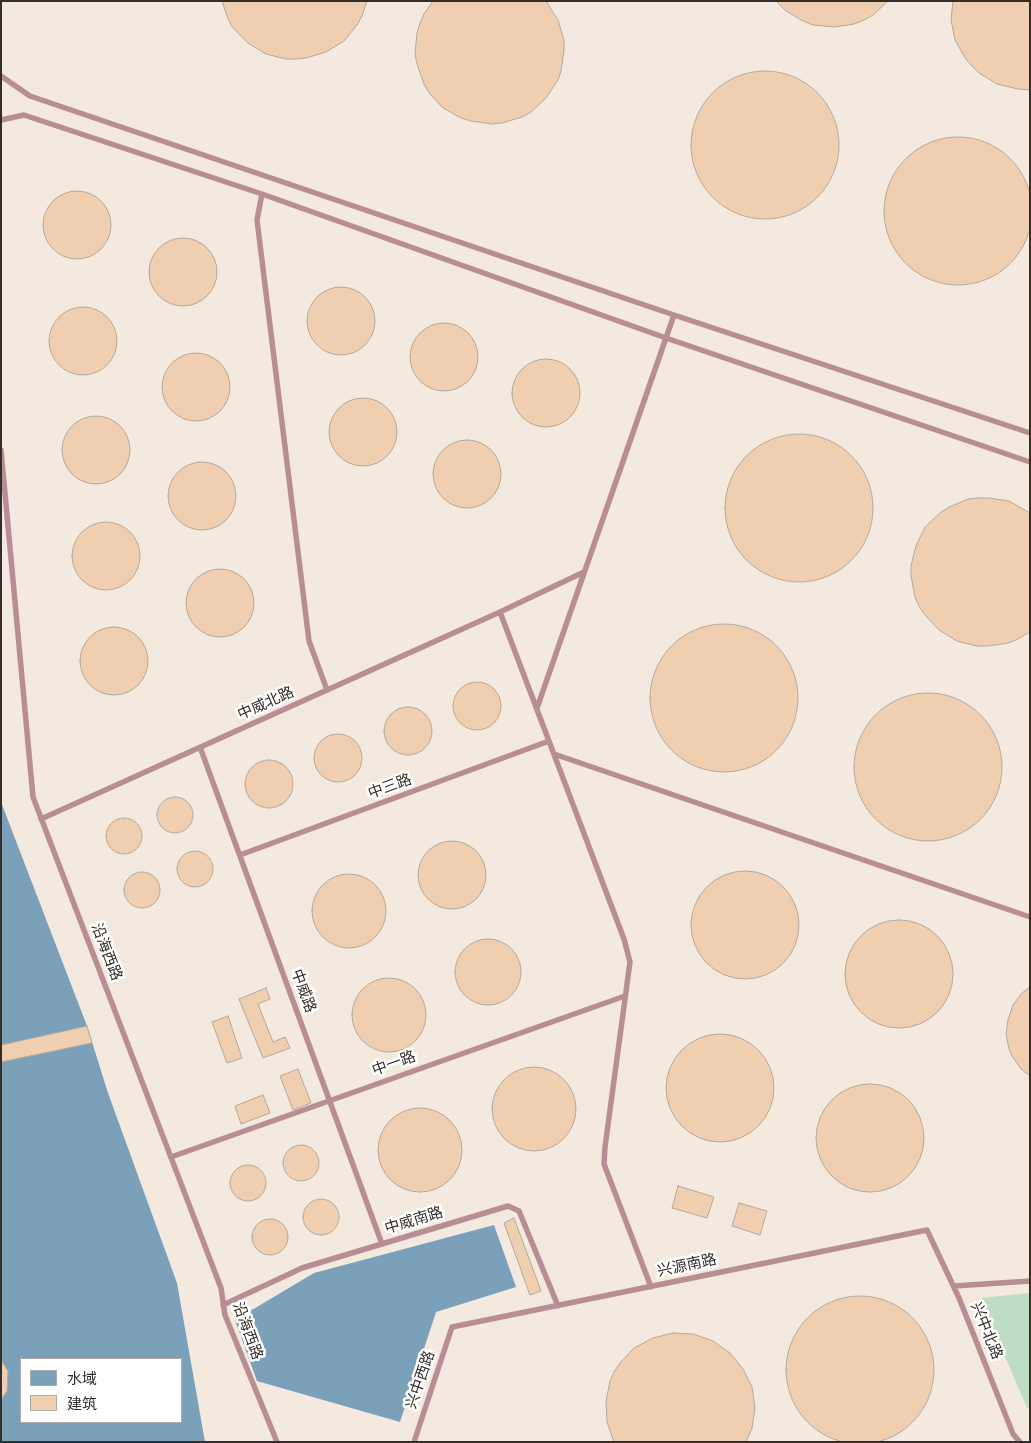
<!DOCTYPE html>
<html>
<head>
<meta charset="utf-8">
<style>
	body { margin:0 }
	#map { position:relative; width:1031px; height:1443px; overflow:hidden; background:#f4e9de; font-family:"Times New Roman","Noto Sans SC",serif }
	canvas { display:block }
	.frame { position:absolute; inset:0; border:2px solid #332e2a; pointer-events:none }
	.legend { position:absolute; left:20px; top:1358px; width:162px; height:65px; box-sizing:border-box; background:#fff; border:1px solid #adabaa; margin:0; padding:6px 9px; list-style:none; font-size:15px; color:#332e2a }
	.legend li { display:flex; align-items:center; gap:10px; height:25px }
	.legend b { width:25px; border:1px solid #adabaa }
</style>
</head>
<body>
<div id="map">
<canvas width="1031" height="1443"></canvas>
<div class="frame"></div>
<ul class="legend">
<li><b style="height:14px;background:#7ba0b9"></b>水域</li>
<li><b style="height:14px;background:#f0cfb1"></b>建筑</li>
</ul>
</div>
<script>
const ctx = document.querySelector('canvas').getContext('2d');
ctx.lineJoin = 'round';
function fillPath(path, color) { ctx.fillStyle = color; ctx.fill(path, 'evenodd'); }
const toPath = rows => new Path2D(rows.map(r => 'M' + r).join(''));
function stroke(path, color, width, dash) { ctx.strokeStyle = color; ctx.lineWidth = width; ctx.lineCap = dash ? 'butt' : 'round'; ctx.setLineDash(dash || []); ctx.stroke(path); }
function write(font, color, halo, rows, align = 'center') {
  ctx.font = font + ' "Times New Roman","Noto Sans SC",serif'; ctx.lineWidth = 5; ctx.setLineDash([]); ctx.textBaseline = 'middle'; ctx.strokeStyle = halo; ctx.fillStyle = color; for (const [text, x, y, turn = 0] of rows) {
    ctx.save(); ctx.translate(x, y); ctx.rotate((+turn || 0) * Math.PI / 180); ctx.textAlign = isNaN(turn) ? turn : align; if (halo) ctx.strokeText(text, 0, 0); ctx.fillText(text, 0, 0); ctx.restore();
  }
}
const green = toPath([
	[1030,1293,1030,1408,1027,1408,980,1298]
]);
const water = toPath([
	[1,802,87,1026,108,1093,177,1283,205,1442,1,1442],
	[21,1359,181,1359,181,1422,21,1422],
	[494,1225,516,1287,436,1312,400,1422,257,1381,235,1320,314,1273]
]);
const building = toPath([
	[222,1,367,1,362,16,357,25,344,41,326,52,306,58,296,59,286,59,266,54,248,43,233,28,228,19,222,1],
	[433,1,546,1,558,20,564,40,564,50,561,71,558,80,546,98,531,112,522,117,502,123,492,124,471,121,461,118,443,108,429,93,424,84,417,64,415,54,417,33,420,23,424,14,433,1],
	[776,1,888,1,873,15,864,20,854,24,834,27,813,25,803,21,786,11,776,1],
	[953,1,1030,1,1030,90,1018,89,997,84,979,73,972,66,965,58,955,40,951,20,953,1],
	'691 145a74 74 0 1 1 148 0a74 74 0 1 1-148 0Z',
	'884 211a74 74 0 1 1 148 0a74 74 0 1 1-148 0Z',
	'43 225a34 34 0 1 1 68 0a34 34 0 1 1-68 0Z',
	'149 272a34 34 0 1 1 68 0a34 34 0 1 1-68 0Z',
	'307 321a34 34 0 1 1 68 0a34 34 0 1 1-68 0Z',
	'49 341a34 34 0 1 1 68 0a34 34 0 1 1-68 0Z',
	'410 357a34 34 0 1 1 68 0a34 34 0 1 1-68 0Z',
	'162 387a34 34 0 1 1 68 0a34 34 0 1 1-68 0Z',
	'512 393a34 34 0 1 1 68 0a34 34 0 1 1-68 0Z',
	'329 432a34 34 0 1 1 68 0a34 34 0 1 1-68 0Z',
	'62 450a34 34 0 1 1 68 0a34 34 0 1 1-68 0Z',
	'725 508a74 74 0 1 1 148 0a74 74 0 1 1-148 0Z',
	'433 474a34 34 0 1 1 68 0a34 34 0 1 1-68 0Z',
	'168 496a34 34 0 1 1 68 0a34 34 0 1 1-68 0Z',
	[978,498,989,498,1009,501,1030,513,1030,632,1018,639,1008,643,988,646,977,646,957,641,939,630,925,615,919,606,915,597,911,576,911,566,916,546,925,527,940,513,949,507,968,499,978,498],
	'72 556a34 34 0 1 1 68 0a34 34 0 1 1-68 0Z',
	'186 603a34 34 0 1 1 68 0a34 34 0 1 1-68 0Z',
	'650 698a74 74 0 1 1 148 0a74 74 0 1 1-148 0Z',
	'80 661a34 34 0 1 1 68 0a34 34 0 1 1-68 0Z',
	'453 706a24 24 0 1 1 48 0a24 24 0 1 1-48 0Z',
	'854 767a74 74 0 1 1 148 0a74 74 0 1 1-148 0Z',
	'384 731a24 24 0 1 1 48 0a24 24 0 1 1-48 0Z',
	'314 758a24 24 0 1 1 48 0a24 24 0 1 1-48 0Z',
	'245 784a24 24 0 1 1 48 0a24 24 0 1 1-48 0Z',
	'157 815a18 18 0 1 1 36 0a18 18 0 1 1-36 0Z',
	'106 836a18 18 0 1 1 36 0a18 18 0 1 1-36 0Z',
	'418 875a34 34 0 1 1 68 0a34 34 0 1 1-68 0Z',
	'177 869a18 18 0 1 1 36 0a18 18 0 1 1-36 0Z',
	'691 925a54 54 0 1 1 108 0a54 54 0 1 1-108 0Z',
	'124 890a18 18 0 1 1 36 0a18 18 0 1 1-36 0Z',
	'312 911a37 37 0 1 1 74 0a37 37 0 1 1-74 0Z',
	'845 974a54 54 0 1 1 108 0a54 54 0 1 1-108 0Z',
	'455 972a33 33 0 1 1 66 0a33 33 0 1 1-66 0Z',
	'352 1015a37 37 0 1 1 74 0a37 37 0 1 1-74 0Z',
	[1030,987,1030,1076,1021,1069,1012,1056,1009,1049,1006,1034,1008,1020,1013,1005,1022,993,1030,987],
	[266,988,270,999,258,1004,273,1042,285,1037,290,1048,263,1058,239,999,266,988],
	[228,1016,242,1058,227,1063,212,1022,228,1016],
	[87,1026,92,1043,1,1062,1,1045,87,1026],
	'666 1088a54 54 0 1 1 108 0a54 54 0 1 1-108 0Z',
	'492 1109a42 42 0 1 1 84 0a42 42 0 1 1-84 0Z',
	[298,1069,311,1103,293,1110,280,1076,298,1069],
	'816 1138a54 54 0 1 1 108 0a54 54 0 1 1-108 0Z',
	[263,1095,270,1113,241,1124,235,1106,263,1095],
	'378 1150a42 42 0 1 1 84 0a42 42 0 1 1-84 0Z',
	'283 1163a18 18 0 1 1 36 0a18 18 0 1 1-36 0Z',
	'230 1183a18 18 0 1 1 36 0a18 18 0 1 1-36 0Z',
	[678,1186,714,1197,707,1218,672,1208,678,1186],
	'303 1217a18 18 0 1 1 36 0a18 18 0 1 1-36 0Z',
	[739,1203,767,1211,760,1235,732,1226,739,1203],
	[514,1218,541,1291,530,1295,504,1223,514,1218],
	'252 1237a18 18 0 1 1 36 0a18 18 0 1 1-36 0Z',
	'786 1370a74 74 0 1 1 148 0a74 74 0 1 1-148 0Z',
	[673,1333,693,1334,713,1341,730,1353,743,1369,752,1387,755,1408,752,1428,746,1442,614,1442,607,1422,606,1401,610,1381,614,1372,620,1363,634,1348,653,1338,673,1333],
	[1,1360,8,1371,7,1391,1,1400,1,1360]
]);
const lane = toPath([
	[1,76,30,96,674,315,1030,433],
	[1,120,24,115,262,194,257,220,309,641,327,690],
	[262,194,666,338,1030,462],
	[1,450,33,797,221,1288,225,1315,277,1442],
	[500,612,624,939,630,962,605,1147,604,1164,651,1287],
	[537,708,674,315],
	[200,747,382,1244],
	[554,754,1030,917],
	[41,819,500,612,584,572],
	[240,855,549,741],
	[171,1157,625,996],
	[954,1286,1030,1281],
	[223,1305,302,1268,508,1206,519,1211,558,1306],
	[414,1442,452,1327,927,1230,959,1298,1013,1434,1020,1442]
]);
const streetNames = [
	["中威北路",266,704,-24],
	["中三路",390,787,-20],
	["沿海西路",106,952,69],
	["中威路",303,991,70],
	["中一路",394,1064,-20],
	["中威南路",414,1221,-17],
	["兴源南路",687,1266,-12],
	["沿海西路",247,1331,70],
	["兴中北路",986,1331,68],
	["兴中西路",421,1380,-71]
];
fillPath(green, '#bddec4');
fillPath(water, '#7ba0b9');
fillPath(building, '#f0cfb1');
stroke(building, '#b3a89e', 1);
stroke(lane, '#b88e94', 5.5);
write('15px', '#332e2a', '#fff', streetNames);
</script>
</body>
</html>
